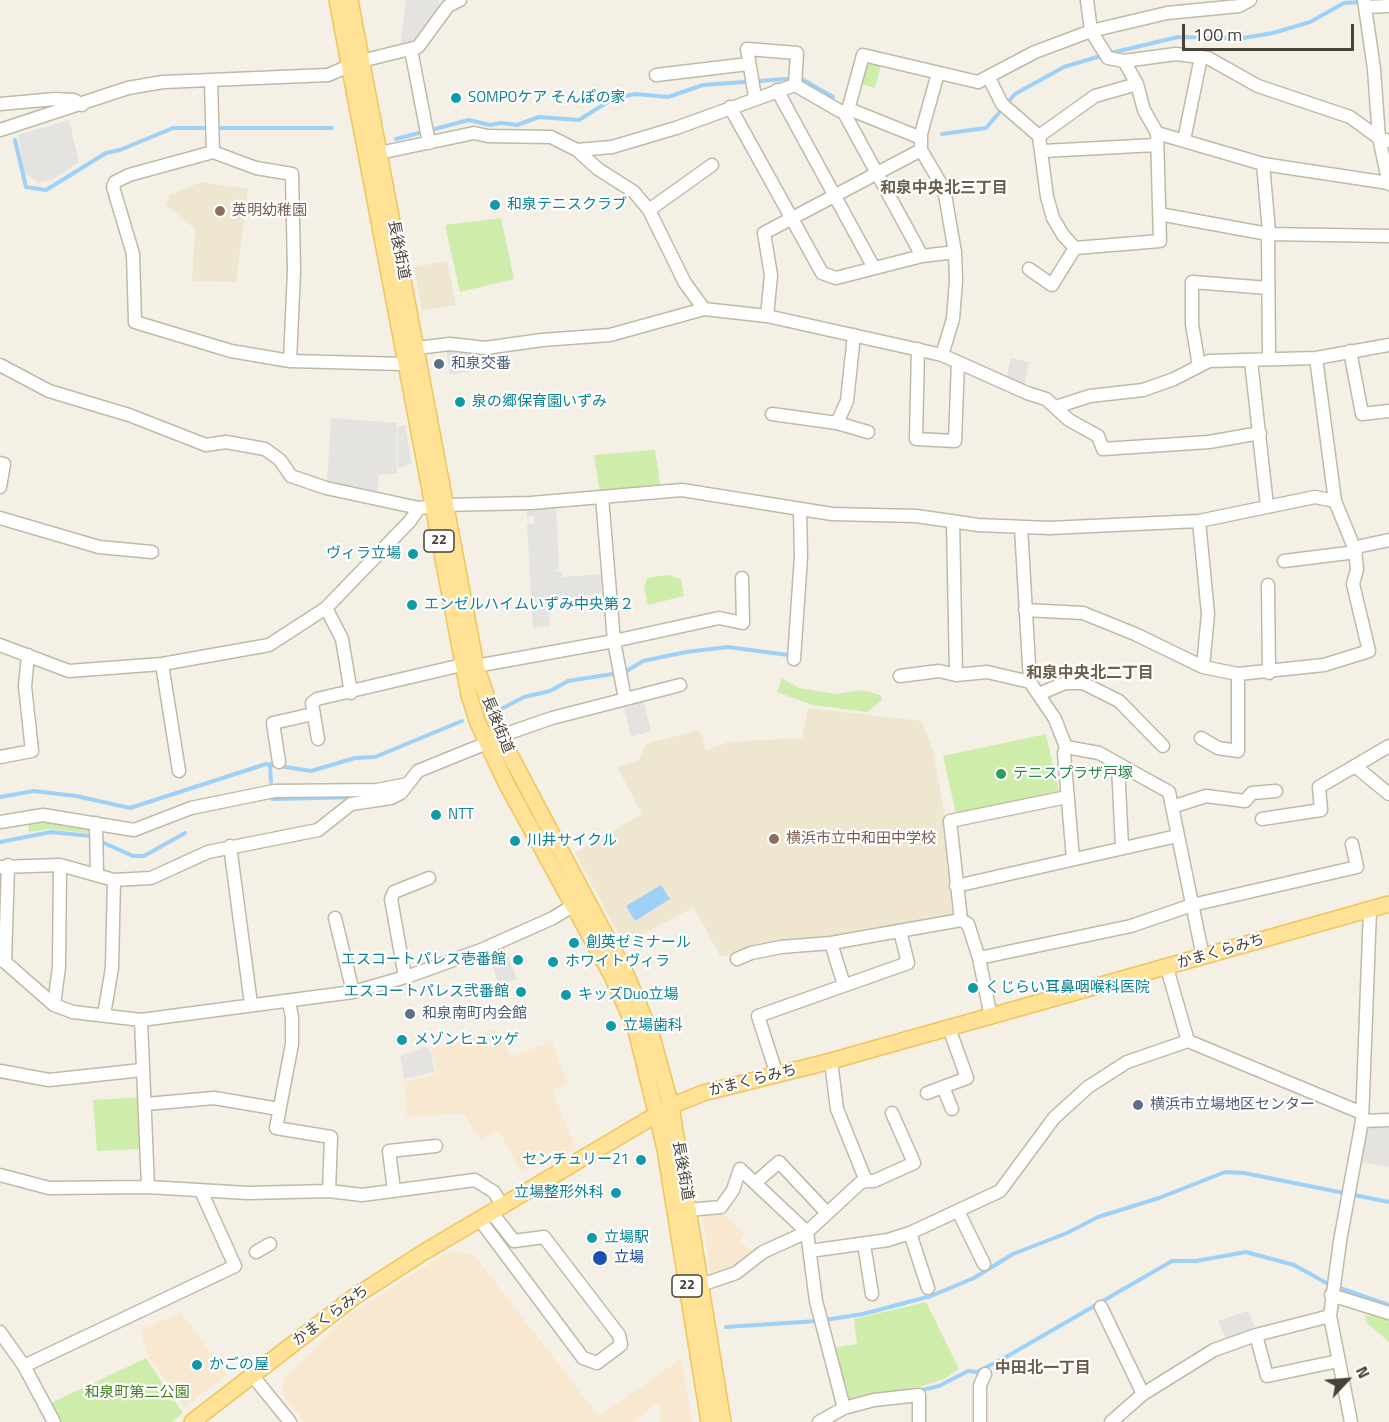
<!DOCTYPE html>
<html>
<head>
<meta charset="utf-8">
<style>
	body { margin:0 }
	#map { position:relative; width:1389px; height:1422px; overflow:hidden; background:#f5f0e6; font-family:"Titillium Web",sans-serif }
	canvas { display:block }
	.north { position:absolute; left:1317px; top:1350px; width:60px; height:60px; -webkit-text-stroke:4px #fff; paint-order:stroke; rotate:64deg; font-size:16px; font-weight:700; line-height:24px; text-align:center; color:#484135 }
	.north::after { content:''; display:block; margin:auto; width:21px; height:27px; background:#484135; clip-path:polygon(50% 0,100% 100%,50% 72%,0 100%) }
	.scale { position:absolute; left:1182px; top:24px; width:172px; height:27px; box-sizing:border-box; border:3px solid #484135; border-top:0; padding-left:8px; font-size:18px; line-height:21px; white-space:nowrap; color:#484135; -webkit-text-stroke:4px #fff; paint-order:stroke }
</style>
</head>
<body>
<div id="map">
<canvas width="1389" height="1422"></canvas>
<div class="north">N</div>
<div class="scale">100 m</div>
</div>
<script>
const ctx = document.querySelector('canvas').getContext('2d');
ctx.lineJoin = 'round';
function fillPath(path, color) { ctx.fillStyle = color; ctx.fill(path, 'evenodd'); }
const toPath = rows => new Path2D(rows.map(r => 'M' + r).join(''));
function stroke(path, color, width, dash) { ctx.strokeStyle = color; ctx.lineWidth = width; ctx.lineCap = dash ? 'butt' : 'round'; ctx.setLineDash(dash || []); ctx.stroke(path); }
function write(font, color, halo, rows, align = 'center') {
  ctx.font = font + ' "Titillium Web","Noto Sans JP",sans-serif'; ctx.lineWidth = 4.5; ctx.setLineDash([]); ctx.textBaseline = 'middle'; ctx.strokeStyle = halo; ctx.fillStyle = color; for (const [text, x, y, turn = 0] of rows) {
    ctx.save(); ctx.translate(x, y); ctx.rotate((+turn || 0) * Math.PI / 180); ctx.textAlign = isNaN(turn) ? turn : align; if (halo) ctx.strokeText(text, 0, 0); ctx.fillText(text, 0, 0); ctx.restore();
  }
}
const commercial = toPath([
	[497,1029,511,1057,552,1041,567,1084,552,1090,576,1149,521,1172,499,1130,480,1140,464,1113,407,1117,404,1082,438,1074,431,1049],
	[720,1211,744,1233,740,1241,755,1254,743,1266,711,1277,702,1214],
	[449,1251,473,1254,599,1416,681,1359,692,1422,660,1422,660,1401,633,1422,304,1422,282,1393,285,1378,346,1317],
	[181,1312,227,1375,185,1407,149,1357,140,1331]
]);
const education = toPath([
	[201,182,248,189,236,282,192,281,195,229,166,205,170,195],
	[447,261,456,305,422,311,414,267],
	[808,708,922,721,934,755,946,825,958,915,736,956,720,956,694,907,624,944,575,853,642,814,617,767,640,760,645,744,698,730,703,736,705,751,728,742,802,738]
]);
const green = toPath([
	[870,62,881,65,875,88,862,84,866,64],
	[501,218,514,279,460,292,445,225],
	[655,450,660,484,655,489,600,493,594,455],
	[668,575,681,579,684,596,648,605,644,588,647,578],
	[782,678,799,688,835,694,863,690,880,695,882,700,867,712,812,705,777,692],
	[1046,734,1059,791,956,814,943,756],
	[44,818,91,825,94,834,52,829,29,832,28,821],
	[141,1097,143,1149,97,1151,93,1100],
	[926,1302,959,1369,944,1379,919,1387,848,1401,833,1348,857,1344,854,1319],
	[1364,1315,1389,1319,1389,1342,1368,1324],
	[146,1358,183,1413,172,1422,62,1422,51,1403]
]);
const parking = toPath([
	[406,0,438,0,442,9,417,46,400,49],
	[69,120,79,162,52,180,39,183,24,173,18,135],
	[446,349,473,352,478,370,450,375],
	[1011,358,1029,362,1024,388,1010,381,1007,376],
	[331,418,397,423,397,473,379,475,377,495,327,481],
	[405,425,412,464,398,468,398,426],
	[556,507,559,570,552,571,561,571,562,577,604,574,606,592,549,602,550,626,533,628,527,525,535,523,534,516,527,517,527,509],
	[643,699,651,731,631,737,623,703],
	[504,946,517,979,499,986,488,951],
	[424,1047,430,1049,435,1072,404,1079,400,1056],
	[1389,1127,1389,1167,1362,1162,1367,1128],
	[1248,1311,1255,1327,1226,1339,1218,1321]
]);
const water = toPath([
	[661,885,670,899,635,921,626,906]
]);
const stream = toPath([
	[1111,53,1178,37,1243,38,1273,33,1310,22,1344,3,1361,2],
	[942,134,986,128,1015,94,1064,67,1104,55],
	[396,139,469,120,490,125,501,123,517,125,539,117,579,120,614,98,636,94,668,97,703,85,800,78,833,97],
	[15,140,26,187,46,190,106,153,120,150,173,128,332,128],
	[503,708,524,697,550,691,568,681,625,672,643,661,686,652,728,647,788,655],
	[270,764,271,782],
	[0,797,34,791,76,796,130,808,266,764,311,771,355,758,375,757,462,721],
	[273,799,361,797],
	[0,842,51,832,90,836],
	[104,843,133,856,144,856,185,833],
	[1337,1287,1389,1305],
	[825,1320,863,1314,931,1296,974,1278,1013,1254,1067,1233,1098,1217,1159,1198,1225,1172,1244,1173,1389,1202],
	[726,1327,817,1321],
	[918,1391,939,1386,968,1371,977,1372,1006,1357,1172,1261,1196,1261,1246,1252,1294,1265,1330,1285]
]);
const minor = toPath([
	[1087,0,1091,31,1108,58,1124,61,1137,84,1144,110,1157,133,1160,241,1075,248,1063,235,1053,218,1047,197,1039,136,1095,96,1137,84],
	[1364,0,1374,69,1379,138,1389,184],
	[1366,7,1389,6],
	[411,50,429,143],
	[1124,61,1176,54,1208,58,1258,86,1350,117,1379,138,1389,141],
	[938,73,921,134,921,150,944,189,955,252,956,280,953,319,942,355],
	[656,75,748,64],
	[989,78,1002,104,1039,136],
	[211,81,213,152,129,175,115,182,113,187,133,254,135,322,231,351,290,361,404,364],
	[777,90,873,266],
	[755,97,747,49,797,53,795,85],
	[0,104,55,99,74,100,82,105],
	[730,107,822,273,836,278,922,256,955,252],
	[848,110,863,55,978,82,1035,52,1091,31,1167,13,1239,6,1250,0],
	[843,111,922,256],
	[0,130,128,88,163,82,328,75,361,61,418,47,448,6,460,0],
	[1157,133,1263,164,1389,183],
	[1184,140,1201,57],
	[577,150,612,147,676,128,795,85,840,111,854,111,921,138],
	[1043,151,1156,145],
	[213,152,256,168,292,174,294,271,290,361],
	[379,153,474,133,488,136,551,137,577,150,598,169,634,192,649,210,685,283,704,309],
	[1263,164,1269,232],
	[649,210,712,165],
	[1159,214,1268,234,1389,236],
	[1268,234,1269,358],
	[1029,269,1052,285,1075,248],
	[767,316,771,275,764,233,921,150],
	[417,348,450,344,485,348,542,340,610,335,704,309,767,316,942,355,1027,393,1046,399,1069,420,1098,436,1103,449,1209,442,1260,433],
	[918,349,916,439,955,441,958,362],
	[1350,351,1362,414,1389,411],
	[1251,361,1267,506],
	[0,365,49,391,129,415,206,445,226,442,265,449,280,460,291,476,326,488,419,508],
	[1199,366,1192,324,1192,282,1268,288],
	[1056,407,1090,396,1143,390,1174,379,1209,361,1316,358,1389,345],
	[772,414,837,423,847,401,854,335],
	[837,423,868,432],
	[0,463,4,464,0,487],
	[602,497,614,641,625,699],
	[0,518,99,547,152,552],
	[953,521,956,675],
	[1199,521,1208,614,1203,667],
	[1021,527,1030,682],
	[1284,561,1348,553,1361,546,1389,540],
	[1268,585,1269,673],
	[326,608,342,639,351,693],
	[1025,610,1083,613,1135,634,1203,667,1238,674,1324,665,1369,651,1353,584,1357,569,1355,550,1335,501,1316,358],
	[0,645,69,671,162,664,269,645,326,608,410,521,419,508,444,505,531,503,682,490,832,514,916,516,978,525,1049,528,1199,521,1315,497,1335,501],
	[794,659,801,556,800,510],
	[162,664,179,771],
	[476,666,614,641,719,618,743,623,742,578],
	[900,676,939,671,956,675,987,672,1030,682,1055,719,1066,747,1064,753,1073,859],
	[1039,694,1065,683,1083,683,1119,701,1163,746],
	[500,736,552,718,680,685],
	[1201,738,1218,748,1238,751,1238,674],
	[318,739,312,703,317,699,462,665],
	[1066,747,1099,753,1169,792,1203,957],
	[0,757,32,751,25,686,28,655],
	[279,762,273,723,313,714],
	[1118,765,1122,847],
	[1355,766,1389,794],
	[1172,807,1206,796,1245,801,1252,793,1276,791],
	[1262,819,1321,810,1319,787,1389,746],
	[0,822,43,815,134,830,191,808,274,791,377,790,408,784],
	[96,823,97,874],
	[230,846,251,1004],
	[0,867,60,865,114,880,151,878,208,852,318,830,351,804,391,798,401,793,418,771,487,743],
	[956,886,1177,836],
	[335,918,353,992],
	[831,943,844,985],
	[979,958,1131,926,1192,905,1357,867,1352,844],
	[737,959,751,953,781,947,831,943,961,920],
	[0,960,5,962,54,1005,73,1012,141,1020,353,992,409,976,481,950,553,918,574,905],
	[5,962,8,865],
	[1167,968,1188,1041],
	[405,977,391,899,394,892,429,878],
	[289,1002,292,1017,292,1044,276,1128,331,1137,329,1191],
	[54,1005,59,967,60,865],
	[104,1015,112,968,114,880],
	[991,1017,979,958,968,924,961,920,950,821,1067,797],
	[141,1020,148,1187],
	[0,1071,49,1080,142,1070],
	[777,1075,758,1016,908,963,900,931],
	[943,1087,952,1109],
	[927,1093,967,1078,949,1028],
	[146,1104,214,1098,279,1109],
	[1362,1121,1389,1120],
	[0,1175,49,1188,148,1187,248,1193,329,1191,362,1195,475,1180,494,1192,503,1207],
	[866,1181,874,1181,914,1163,892,1113],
	[755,1183,779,1162,827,1213],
	[394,1190,389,1151,436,1146],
	[688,1210,721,1207,733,1190,740,1169,807,1232,816,1301,844,1408],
	[958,1211,984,1264],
	[480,1220,583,1358,597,1363,621,1345,619,1335,544,1237,514,1241,492,1213],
	[910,1233,928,1288],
	[864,1244,872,1294],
	[810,1251,888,1240,910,1233,1000,1191,1054,1118,1088,1087,1127,1062,1188,1041,1362,1113],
	[256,1252,270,1244],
	[701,1285,736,1273,763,1252,807,1232,860,1183,866,1181,837,1109,831,1061],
	[1331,1295,1389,1313],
	[1101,1307,1143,1394],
	[0,1332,24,1366,54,1422],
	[1256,1335,1267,1376,1338,1361],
	[24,1366,235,1266,201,1191],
	[252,1375,290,1422],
	[819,1422,844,1408,874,1400,919,1395,919,1422],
	[980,1422,980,1385,985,1374],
	[1111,1422,1143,1394,1214,1350,1256,1335,1330,1316],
	[1351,1422,1330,1316,1340,1241,1362,1121,1370,910]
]);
const major = toPath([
	[337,0,469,695,478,723,506,783,613,978,636,1030,665,1149,709,1422],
	[350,0,476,666,500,736,626,974,652,1037,671,1106,723,1422],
	[192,1422,354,1297,424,1252,671,1106,703,1093,831,1061,1389,904]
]);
const markers = [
	[456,98,6,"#0f9aa8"],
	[495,205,6,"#0f9aa8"],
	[220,211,6,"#8d6e63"],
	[439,364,6,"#5c6f8a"],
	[460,402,6,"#0f9aa8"],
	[413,554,6,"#0f9aa8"],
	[412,605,6,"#0f9aa8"],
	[1001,774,6,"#2e9e5b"],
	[436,815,6,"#0f9aa8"],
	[774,839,6,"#8d6e63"],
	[515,841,6,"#0f9aa8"],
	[574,943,6,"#0f9aa8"],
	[518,960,6,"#0f9aa8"],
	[553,962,6,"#0f9aa8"],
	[973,988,6,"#0f9aa8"],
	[521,992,6,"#0f9aa8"],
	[566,995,6,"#0f9aa8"],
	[410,1014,6,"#5c6f8a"],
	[611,1026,6,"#0f9aa8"],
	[402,1040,6,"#0f9aa8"],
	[1138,1105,6,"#5c6f8a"],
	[641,1160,6,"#0f9aa8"],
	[616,1193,6,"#0f9aa8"],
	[592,1238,6,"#0f9aa8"],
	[600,1258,8,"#1a4fb4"],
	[197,1365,6,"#0f9aa8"]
];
const shields = [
	[439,541,30],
	[687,1286,30]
];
const shieldNames = [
	["22",439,541],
	["22",687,1286]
];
const cultureNames = [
	["SOMPOケア そんぽの家",468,98],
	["和泉テニスクラブ",507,205],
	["泉の郷保育園いずみ",472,402],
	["ヴィラ立場",401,554,"right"],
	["エンゼルハイムいずみ中央第２",424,605],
	["NTT",448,815],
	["川井サイクル",527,841],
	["創英ゼミナール",586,943],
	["エスコートパレス壱番館",506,960,"right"],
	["ホワイトヴィラ",565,962],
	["くじらい耳鼻咽喉科医院",985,988],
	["エスコートパレス弐番館",509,992,"right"],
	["キッズDuo立場",578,995],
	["立場歯科",623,1026],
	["メゾンヒュッゲ",414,1040],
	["センチュリー21",629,1160,"right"],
	["立場整形外科",604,1193,"right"],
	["立場駅",604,1238],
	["かごの屋",209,1365]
];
const educationNames = [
	["英明幼稚園",232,211],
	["横浜市立中和田中学校",786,839]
];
const streetNames = [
	["長後街道",398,250,79],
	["長後街道",497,725,68],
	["かまくらみち",1221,952,-16],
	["かまくらみち",753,1081,-14],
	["長後街道",682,1171,80],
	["かまくらみち",331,1316,-37]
];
const serviceNames = [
	["和泉交番",451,364],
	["和泉南町内会館",422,1014],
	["横浜市立場地区センター",1150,1105]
];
const leisureNames = [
	["テニスプラザ戸塚",1013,774]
];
const transitNames = [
	["立場",614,1258]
];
const parkNames = [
	["和泉町第二公園",137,1393]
];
const neighbourhoodNames = [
	["和泉中央北三丁目",944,189],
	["和泉中央北二丁目",1090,674],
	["中田北一丁目",1043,1369]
];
fillPath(commercial, '#f8e8cf');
fillPath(education, '#efe6cf');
fillPath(green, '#ceedab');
fillPath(parking, '#e5e3df');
fillPath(water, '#9dd1f7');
stroke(stream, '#9dd1f7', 4);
stroke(minor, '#c1b9a8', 15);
stroke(major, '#efc45a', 18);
stroke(minor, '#fff', 12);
stroke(major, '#ffe295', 15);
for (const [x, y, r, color] of markers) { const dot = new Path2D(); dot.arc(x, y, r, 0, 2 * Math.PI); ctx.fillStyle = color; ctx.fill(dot); stroke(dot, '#fff', 2); }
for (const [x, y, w] of shields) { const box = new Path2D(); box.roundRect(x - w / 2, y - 11, w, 22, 4.5); ctx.fillStyle = '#fff'; ctx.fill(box); stroke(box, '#484135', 1.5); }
write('bold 14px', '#484135', null, shieldNames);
write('15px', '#0d838f', '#fff', cultureNames, 'left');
write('15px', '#785e54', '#fff', educationNames, 'left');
write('15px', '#484135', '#fff', streetNames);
write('15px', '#4e5e75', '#fff', serviceNames, 'left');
write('15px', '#27864d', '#fff', leisureNames, 'left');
write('15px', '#164399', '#fff', transitNames, 'left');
write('15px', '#448022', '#fff', parkNames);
write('bold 16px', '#6c5f4b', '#fff', neighbourhoodNames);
</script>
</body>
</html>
